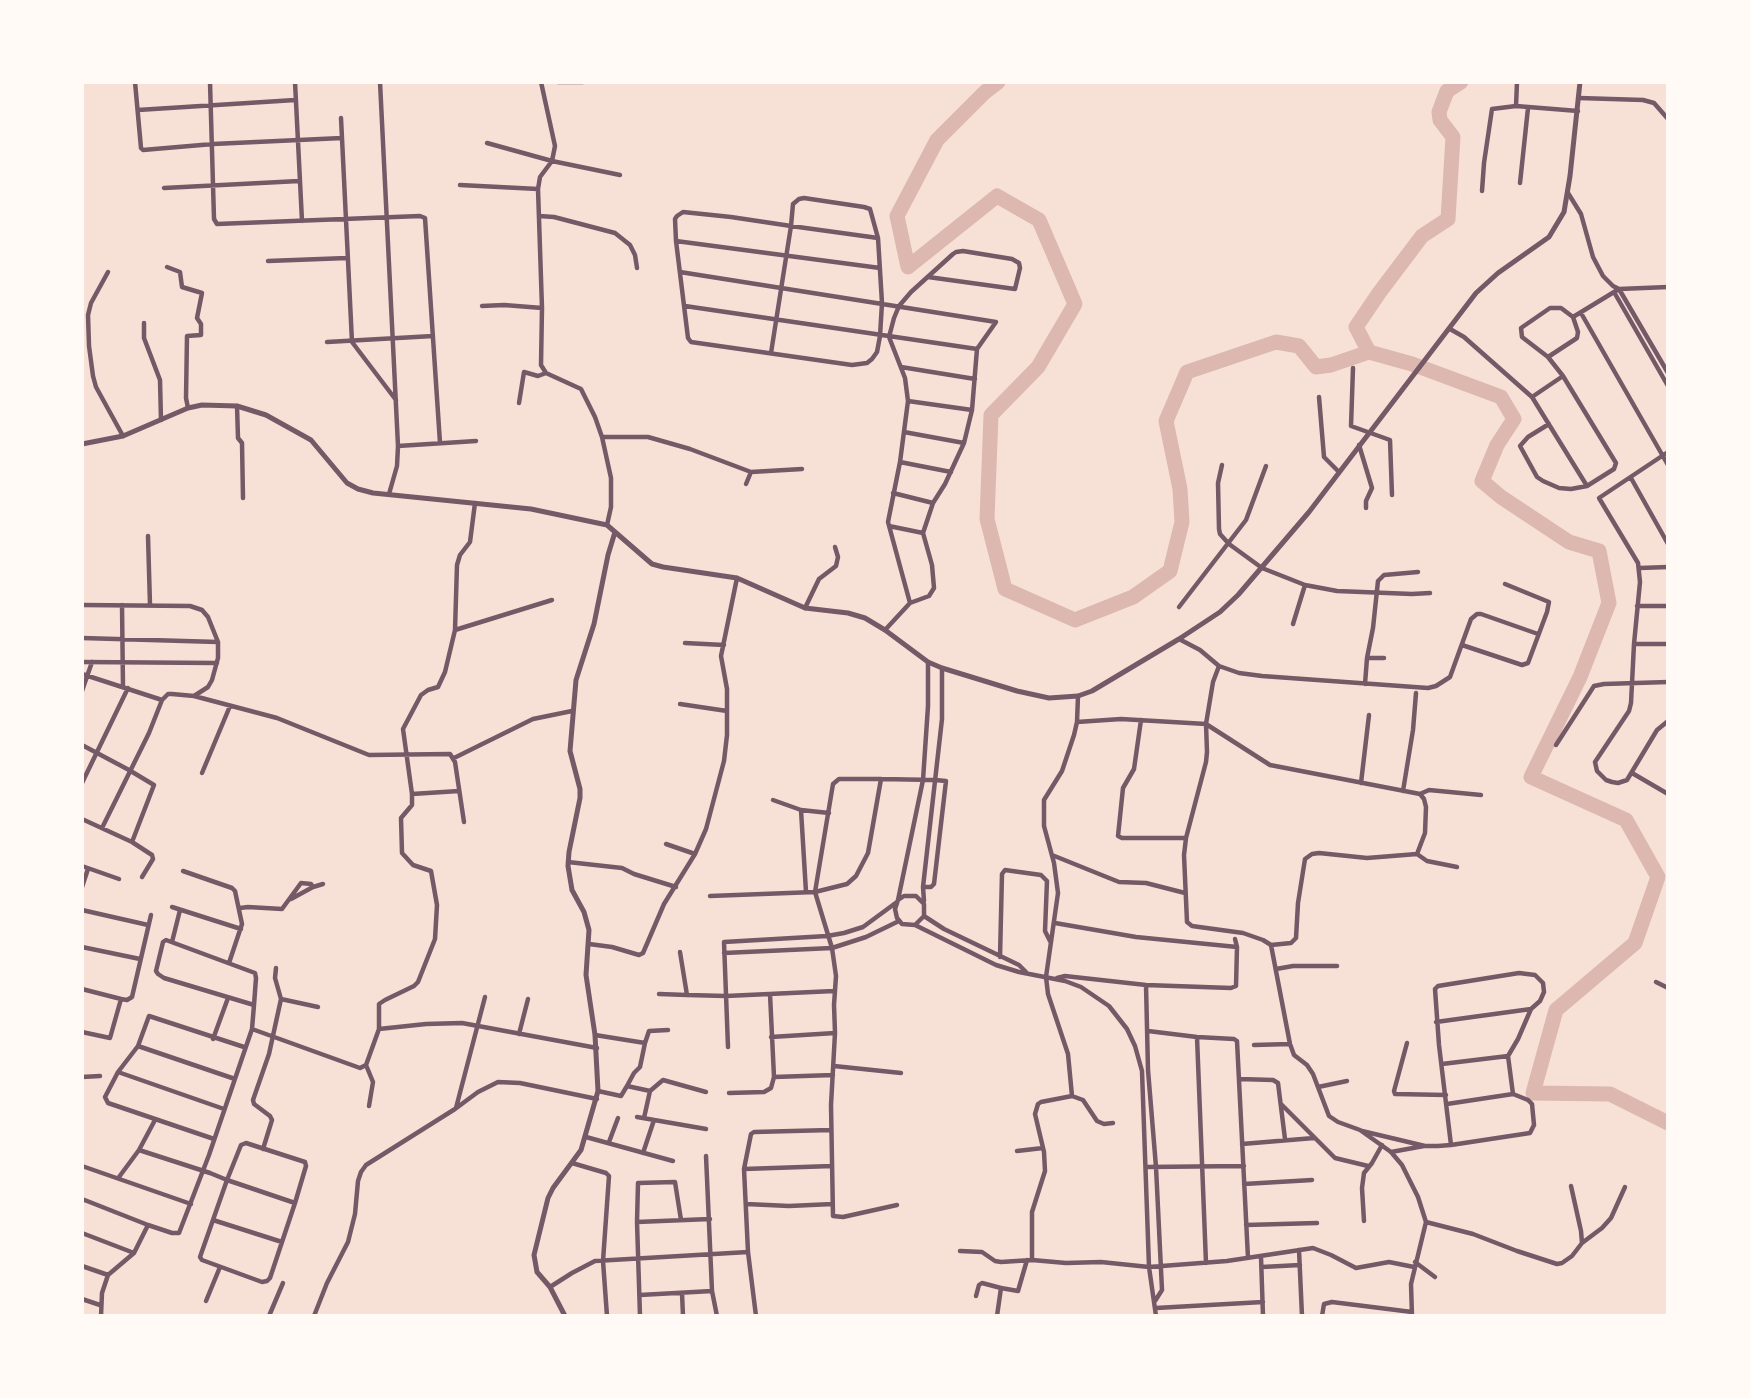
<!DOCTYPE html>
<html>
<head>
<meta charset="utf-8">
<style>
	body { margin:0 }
	#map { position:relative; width:1750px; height:1398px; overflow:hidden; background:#f7e1d7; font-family:"Zilla Slab",serif }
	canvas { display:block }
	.frame { position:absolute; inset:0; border:84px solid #fffaf5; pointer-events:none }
</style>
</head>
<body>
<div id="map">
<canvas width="1750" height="1398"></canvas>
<div class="frame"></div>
</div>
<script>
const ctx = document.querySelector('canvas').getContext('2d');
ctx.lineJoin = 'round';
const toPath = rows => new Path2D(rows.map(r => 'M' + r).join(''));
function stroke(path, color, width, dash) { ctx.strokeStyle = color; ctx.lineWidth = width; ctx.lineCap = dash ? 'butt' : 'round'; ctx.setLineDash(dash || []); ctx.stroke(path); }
const river = toPath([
	[998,82,985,92,937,140,897,216,908,267,997,196,1039,220,1075,304,1038,367,991,415,987,519,1005,589,1075,620,1133,597,1170,571,1182,522,1180,489,1166,421,1187,372,1276,342,1299,346,1316,367,1331,365,1369,352,1412,364,1501,397,1514,419,1497,445,1482,481,1501,497,1569,542,1599,551,1609,603,1580,677,1531,777,1626,820,1658,877,1635,943,1556,1010,1533,1093,1610,1094,1668,1123],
	[1369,352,1356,327,1379,293,1422,236,1448,219,1453,137,1440,120,1439,112,1447,91,1461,82]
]);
const minor = toPath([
	[135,82,141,148,143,150,213,144,342,138],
	[210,82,214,219,217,224,420,216,425,218,440,443],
	[295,82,302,221],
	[380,82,398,446,397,466,389,494],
	[541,82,555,146,552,161,540,177,538,189,542,308,541,365,546,373,581,389,595,417,602,437,611,478,611,507,607,525],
	[558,82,583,82],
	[1579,98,1643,100,1654,103,1668,119],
	[1516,106,1517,82],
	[138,110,295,100],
	[341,118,352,342,396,400],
	[487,143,552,161,620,175],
	[1520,183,1528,108],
	[460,185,538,189],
	[164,188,299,181],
	[1482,191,1484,163,1492,109,1516,106,1578,111],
	[1568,193,1581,214,1593,257,1603,276,1613,286,1619,289,1668,373],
	[539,216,554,217,615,233,630,245,635,255,637,268],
	[676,241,880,268],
	[268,261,347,258],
	[167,267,180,272,182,287,202,293,197,318,201,324,201,335,187,336,186,398,188,408],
	[108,272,91,303,88,315,89,346,93,376,96,387,123,436],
	[680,272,996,322,977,349,972,410,964,443,945,484,933,503,923,533,932,565,934,588,929,596,910,603],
	[1614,292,1668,386],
	[482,306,504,305,542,308],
	[685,306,977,349],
	[1581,313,1668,465],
	[144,323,144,338,160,380,161,420],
	[1450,329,1464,337,1532,397,1587,486],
	[327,342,433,336],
	[771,353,791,226,793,204,799,199,804,198,864,207,870,209,878,238,882,303,880,336,877,352,872,359,867,363,852,365,691,342,688,338,676,241,675,219,677,216,683,212,731,217,791,226,878,238],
	[1548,357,1577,338,1578,332,1573,317],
	[901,367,975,379],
	[1353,368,1351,426,1390,440,1392,495],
	[1319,397,1324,457,1339,472],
	[1532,397,1563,376],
	[908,401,972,410],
	[519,403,524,372,538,376,546,373],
	[237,406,238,438,242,443,243,498],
	[1549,424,1528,437,1520,446,1537,477,1543,481,1559,488,1571,489,1587,486,1614,469,1616,463,1563,376,1548,357,1522,337,1521,328,1550,308,1561,308,1573,317,1619,289,1668,287],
	[904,432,964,443],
	[602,437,648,437,690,449,751,472,746,484],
	[1359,445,1372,488,1366,501,1366,508],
	[398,446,476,441],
	[1668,452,1599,498,1638,563,1640,582,1634,644,1631,703,1629,711,1595,762,1597,771,1606,780,1612,782,1618,783,1627,780,1657,730,1668,721],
	[900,462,951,472],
	[1222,465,1218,483,1219,529,1220,534,1229,544,1262,568,1305,585,1337,591,1412,594,1430,593],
	[751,472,802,469],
	[1631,478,1668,544],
	[893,493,933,503],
	[889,526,923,533],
	[148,536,150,605],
	[1640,568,1668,567],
	[82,605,190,606,202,610,208,617,218,642,218,658,212,680,208,687,194,696],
	[122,605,123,687],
	[1637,606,1668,606],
	[1179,607,1246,520,1266,466],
	[805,608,819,579,836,566,838,557,835,547],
	[1293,624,1305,585],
	[455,630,552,600],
	[885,630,910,603,888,522,900,462,908,401,905,378,889,337,894,318,899,306,911,292,953,254,956,252,963,251,1012,259,1019,263,1020,268,1015,289,928,277],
	[82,638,218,642],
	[1179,639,1200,650,1219,666,1213,682,1206,724,1207,752,1206,762,1186,838,1184,855,1187,922,1192,926,1243,933,1263,940,1271,945,1290,1044,1294,1055,1307,1065,1313,1074,1329,1116,1338,1122,1360,1130,1391,1152,1402,1165,1418,1197,1426,1222,1411,1284,1412,1316],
	[685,643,724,645],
	[1634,644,1668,644],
	[1462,645,1522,665,1528,663,1547,612,1549,602,1505,584],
	[1367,658,1373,628,1378,581,1384,575,1418,572],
	[82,662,217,663],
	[1219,666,1239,673,1262,676,1428,688,1436,686,1450,677,1471,619,1477,614,1481,614,1538,634],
	[82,674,162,700],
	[1365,684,1367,658,1384,658],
	[82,691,92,662],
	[680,704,727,711],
	[1141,720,1134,769,1123,788,1118,836,1122,838,1186,838],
	[1077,722,1121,719,1206,724,1270,765,1420,794,1424,799,1426,807,1425,833,1417,854],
	[82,745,129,770,154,785,132,842],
	[1556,745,1594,686,1604,684,1668,682],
	[454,758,533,719,572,711],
	[202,773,230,706],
	[1632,773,1668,794],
	[881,779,868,853,856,876,847,884,815,892,833,784,839,779,881,779,935,780,946,781,934,884,931,887,923,887],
	[82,783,128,688],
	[1361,783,1369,715],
	[1403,791,1413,730,1416,693],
	[412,794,459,791],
	[1420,794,1429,790,1481,795],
	[773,800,801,810,806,892],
	[801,810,829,813],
	[82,819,132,842,152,855,153,859,142,877],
	[102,828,149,733,162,700,168,694,172,694,194,696,277,718,369,755,450,754,455,762,464,822],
	[666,844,695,854],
	[1052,855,1119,882,1146,883,1185,893],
	[568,862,622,868,634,874,676,887],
	[82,866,119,879],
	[183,871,232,888,235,891,242,924,229,963],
	[82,887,88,869],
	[710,896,815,892,832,948,836,976,834,1005,835,1033,831,1105,833,1216,843,1217,897,1205],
	[291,899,313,887,323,884],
	[898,900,923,780,928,706,928,662],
	[924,901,923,887,942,719,942,668],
	[172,907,241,929],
	[240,908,248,907,282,909,301,883,311,884,313,887],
	[82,910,148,925],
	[924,916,944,929,1019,965,1026,972],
	[1055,923,1136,937,1237,947],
	[915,925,924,916,924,904,916,896,904,896,898,900,895,909,897,918,902,924,915,925,996,965,1019,972,1065,981,1081,987,1109,1006,1127,1029,1135,1046,1142,1071,1149,1267,1156,1316],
	[172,942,180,910],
	[589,944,612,947,639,955,643,953,664,904,695,854,706,829,724,761,727,735,727,689,721,656,737,578],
	[1271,945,1291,943,1296,938,1298,903,1305,859,1312,854,1319,853,1367,858,1417,854,1427,861,1457,867],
	[82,947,140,959],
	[680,952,687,995,726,996,834,991],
	[724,953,832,948,866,937,899,921],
	[1000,957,1002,874,1005,870,1041,875,1047,881,1045,931,1050,941],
	[1276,969,1293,966,1337,966],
	[1057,978,1065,976,1146,985,1231,988,1236,986,1237,947,1235,939],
	[1656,982,1668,988],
	[1146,985,1148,1070,1156,1167,1162,1290,1155,1301],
	[82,989,121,999,127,1000,132,997,151,915],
	[659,994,687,995],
	[281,999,318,1007],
	[1436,1022,1531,1009],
	[252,1029,360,1068,366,1065,379,1029,426,1024,462,1023,597,1048],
	[379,1029,379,1004,385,1000,414,986,418,982,435,939,437,905,431,871,413,865,402,853,401,818,412,805,412,794,403,729,421,695,428,690,438,687,445,672,455,630,457,565,460,555,470,542,475,503],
	[1148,1031,1197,1037,1234,1039,1237,1041,1248,1258],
	[82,1032,110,1038,121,999],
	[519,1034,528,999],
	[595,1035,645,1043,649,1031,668,1030],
	[771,1037,835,1033],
	[1197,1037,1206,1263],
	[213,1039,228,998],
	[1407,1043,1394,1091,1395,1094,1446,1095],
	[1254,1045,1290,1044],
	[138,1046,235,1079],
	[728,1047,724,942,827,936,844,933,863,927,897,902],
	[1442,1064,1508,1056],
	[366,1065,373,1082,369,1106],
	[834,1066,901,1073],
	[118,1072,138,1046,149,1016,244,1047],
	[82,1077,100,1076],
	[774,1077,833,1075],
	[1239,1079,1273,1080,1278,1083,1285,1139],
	[627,1086,634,1073,640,1067,645,1043],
	[1318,1087,1347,1081],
	[598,1091,621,1096,627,1086,650,1091,663,1080,706,1092],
	[729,1093,764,1092,771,1088,774,1077,770,994],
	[1072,1096,1068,1054,1048,994,1046,977,1058,893,1054,863,1044,826,1044,800,1062,771,1074,735,1077,722,1078,696],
	[1447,1104,1513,1094],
	[1282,1105,1335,1158,1368,1166],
	[456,1108,485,997],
	[637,1117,706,1129],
	[644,1118,650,1091],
	[1362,1131,1425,1146,1438,1146,1451,1145,1530,1133,1534,1125,1532,1104,1528,1100,1513,1094,1508,1056,1518,1039,1531,1009,1540,1001,1544,992,1543,983,1535,975,1519,973,1438,986,1435,989,1439,1045,1451,1145],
	[586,1137,673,1161],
	[214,1139,108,1103,105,1097,118,1072,224,1109],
	[609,1142,618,1118],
	[1242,1144,1314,1138],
	[263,1149,272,1120,270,1116,254,1104,253,1100,269,1054,281,999,275,978,276,968],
	[139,1150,210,1173,227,1180,295,1203,270,1278,267,1281,262,1282,202,1260,200,1257,227,1180,241,1145,246,1143,305,1162,306,1166,295,1203],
	[1017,1151,1043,1148],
	[1391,1152,1424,1146],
	[643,1153,654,1120],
	[706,1156,712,1291,717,1316],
	[572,1163,606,1173,609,1176,603,1261,607,1316],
	[82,1166,191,1204],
	[1146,1167,1244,1166],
	[744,1169,832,1166],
	[119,1177,139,1150,155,1120],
	[1244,1184,1312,1180],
	[82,1199,148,1225,172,1233,179,1233,209,1155,252,1029,254,1005,256,978,255,973,166,940,163,942,156,971,158,974,164,978,254,1005],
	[746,1204,789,1206,833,1204],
	[213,1220,282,1242],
	[1364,1221,1362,1188,1364,1173,1372,1163,1382,1145],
	[637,1222,710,1219],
	[1426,1222,1473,1234,1517,1251,1557,1264,1562,1263,1572,1256,1582,1243,1581,1231,1571,1186],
	[1246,1225,1317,1223],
	[82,1233,134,1253],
	[1582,1243,1602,1228,1611,1218,1625,1187],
	[1299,1250,1302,1316],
	[960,1251,982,1252,995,1261,1001,1262,1032,1260,1066,1263,1101,1262,1149,1267,1227,1261,1313,1248,1331,1255,1356,1268,1389,1262,1414,1267],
	[1261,1257,1263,1316],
	[1032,1260,1032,1212,1045,1171,1044,1152,1035,1114,1038,1104,1041,1102,1072,1096,1083,1100,1097,1121,1104,1124,1113,1123],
	[1415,1262,1435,1277],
	[82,1266,108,1275],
	[1262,1267,1300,1265],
	[550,1287,572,1273,595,1261,748,1252],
	[682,1293,683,1316],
	[640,1295,712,1291],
	[976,1296,979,1285,982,1283,1001,1288],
	[82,1299,100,1305],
	[206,1301,220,1267],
	[1156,1308,1263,1302],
	[101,1316,102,1293,108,1275,134,1253,148,1225],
	[269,1316,283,1283],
	[314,1316,327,1283,348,1242,355,1214,358,1181,361,1172,366,1165,455,1109,478,1092,498,1082,520,1083,597,1099],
	[640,1316,637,1222,638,1183,675,1182,681,1220],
	[756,1316,748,1252,744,1169,751,1134,754,1132,831,1130],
	[997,1316,1001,1288,1018,1291,1027,1260],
	[1322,1316,1324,1304,1332,1302,1412,1312]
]);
const tertiary = toPath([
	[82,444,123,436,188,408,202,405,237,406,266,415,311,440,347,483,358,489,373,493,531,509,607,525,652,564,663,567,737,578,805,608,848,613,865,618,885,630,928,662,942,668,1017,691,1049,698,1078,696,1092,691,1179,639,1220,612,1238,595,1309,512,1476,293,1498,273,1549,237,1564,212,1570,176,1580,82],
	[565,1316,550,1287,537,1272,534,1255,548,1198,553,1188,581,1150,598,1091,595,1035,586,975,589,930,584,912,572,890,568,866,569,852,580,798,580,789,570,751,576,680,594,624,608,555,615,532]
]);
stroke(river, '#dcb8b0', 15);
stroke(minor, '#755966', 4.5);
stroke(tertiary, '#755966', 5);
</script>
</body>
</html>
